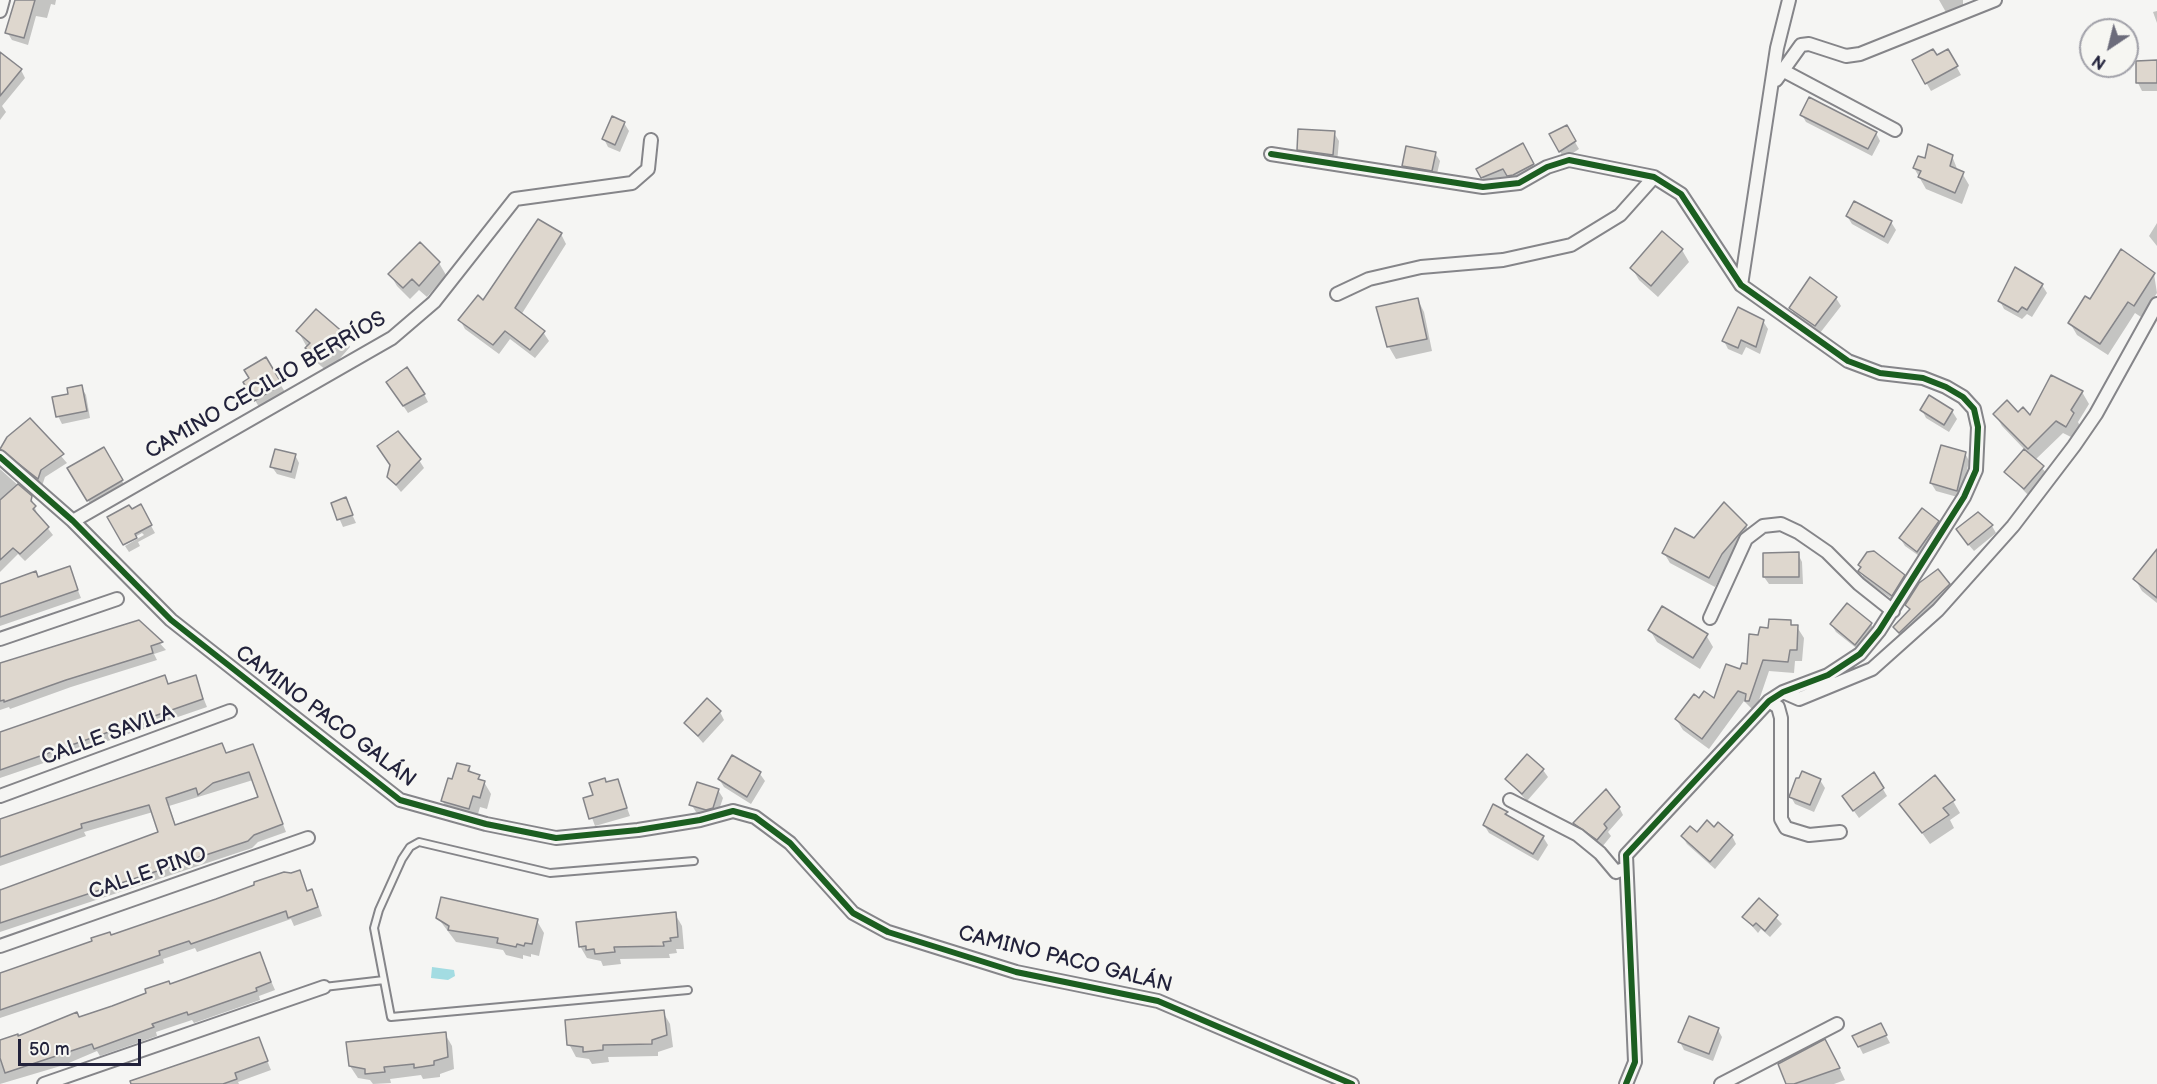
<!DOCTYPE html>
<html>
<head>
<meta charset="utf-8">
<style>
	body { margin:0 }
	#map { position:relative; width:2157px; height:1084px; overflow:hidden; background:#f5f5f3; font-family:"Balsamiq Sans",sans-serif }
	canvas { display:block }
	.north { position:absolute; left:2079px; top:18px; width:60px; height:60px; box-sizing:border-box; background:#f6f6f2; border:2px solid #a1a1a9; border-radius:50%; rotate:215deg; font-size:16px; font-weight:700; line-height:24px; text-align:center; color:#22223b }
	.north::after { content:''; display:block; margin:auto; width:21px; height:27px; background:#6c6c7b; clip-path:polygon(50% 0,100% 100%,50% 72%,0 100%) }
	.scale { position:absolute; left:18px; top:1039px; width:123px; height:27px; box-sizing:border-box; border:3px solid #22223b; border-top:0; padding-left:8px; font-size:18px; line-height:21px; white-space:nowrap; color:#22223b; -webkit-text-stroke:4px #f6f6f2; paint-order:stroke }
</style>
</head>
<body>
<div id="map">
<canvas width="2157" height="1084"></canvas>
<div class="north">N</div>
<div class="scale">50 m</div>
</div>
<script>
const ctx = document.querySelector('canvas').getContext('2d');
ctx.lineJoin = 'round';
function fillPath(path, color) { ctx.fillStyle = color; ctx.fill(path, 'evenodd'); }
const toPath = rows => new Path2D(rows.map(r => 'M' + r).join(''));
function stroke(path, color, width, dash) { ctx.strokeStyle = color; ctx.lineWidth = width; ctx.lineCap = dash ? 'butt' : 'round'; ctx.setLineDash(dash || []); ctx.stroke(path); }
function write(font, color, halo, rows, align = 'center') {
  ctx.font = font + ' "Balsamiq Sans",sans-serif'; ctx.lineWidth = 5; ctx.setLineDash([]); ctx.textBaseline = 'middle'; ctx.strokeStyle = halo; ctx.fillStyle = color; for (const [text, x, y, turn = 0] of rows) {
    ctx.save(); ctx.translate(x, y); ctx.rotate((+turn || 0) * Math.PI / 180); ctx.textAlign = isNaN(turn) ? turn : align; if (halo) ctx.strokeText(text, 0, 0); ctx.fillText(text, 0, 0); ctx.restore();
  }
}
const water = toPath([
	[432,967,454,970,455,976,448,980,431,978]
]);
const shadow = toPath([
	[16,0,56,0,55,5,51,4,47,18,36,16,28,45,12,40,7,32],
	[1939,0,1963,0,1963,6,1947,14],
	[2157,11,2157,23,2153,12],
	[1948,51,1961,75,1931,91,1914,61,1936,57],
	[0,58,21,70,25,78,2,106,6,112,0,120],
	[2157,60,2157,91,2142,91,2138,83],
	[1802,115,1876,133,1880,141,1872,156,1806,122],
	[624,123,629,131,620,152,608,147,604,139],
	[1566,127,1579,149,1564,159,1551,134],
	[1334,133,1339,141,1337,163,1303,157,1298,149],
	[1522,145,1537,172,1513,183,1509,176,1489,186,1482,177],
	[1435,153,1440,161,1436,178,1408,173,1403,166],
	[1952,156,1958,171,1962,173,1969,185,1962,204,1926,189,1914,168,1926,160],
	[1855,203,1891,222,1896,230,1888,244,1852,224,1847,216],
	[2157,223,2157,246,2149,236],
	[561,234,566,244,521,315,543,332,549,341,535,358,510,339,499,354,465,329,460,320],
	[1682,250,1689,262,1658,297,1639,280,1632,268],
	[439,263,446,275,427,297,419,290,410,299,397,286,390,274],
	[2154,274,2157,293,2141,317,2135,313,2108,355,2077,335,2070,323,2091,302],
	[1811,279,1836,298,1841,306,1820,333,1795,316,1791,308],
	[2042,285,2047,293,2032,317,2027,314,2022,319,2004,309,2000,301],
	[1418,300,1424,312,1432,351,1396,359,1389,347],
	[1763,321,1768,329,1760,354,1746,347,1742,355,1728,349,1724,341],
	[298,331,344,335,350,347,328,372,314,360],
	[265,359,285,392,259,407,245,383,251,379],
	[388,383,424,394,428,402,408,413],
	[81,387,86,395,90,418,62,424,58,416],
	[2082,392,2089,404,2078,422,2080,426,2073,438,2063,433,2035,460,2048,475,2029,496,2006,472,2025,450,2002,426,1995,414,2018,414,2030,418],
	[1930,398,1952,411,1957,419,1949,432,1926,418,1922,410],
	[30,420,67,463,45,477,42,486,5,455,0,448],
	[103,449,129,493,95,512,69,469],
	[1965,453,1969,461,1961,498,1936,491,1931,483],
	[295,455,299,463,295,479,277,474,272,467],
	[419,460,424,468,401,492,389,477],
	[0,469,31,497,38,516,53,535,25,561,18,554,0,572],
	[345,499,356,523,343,527,333,504],
	[140,506,155,533,138,542,140,546,129,552,125,546,144,535,142,533,124,543,131,511],
	[1938,522,1942,530,1922,558,1905,546,1900,538],
	[1746,526,1752,536,1727,565,1715,587,1670,563,1664,553,1694,540],
	[1992,526,1996,533,1974,551,1962,537],
	[1798,554,1802,562,1803,584,1769,584,1764,577],
	[2157,555,2157,603,2142,591,2135,579],
	[1859,565,1904,576,1908,584,1896,602,1864,579],
	[69,568,81,598,0,626,0,591],
	[1949,585,1956,597,1902,639,1895,627,1910,611,1907,605],
	[1847,605,1871,624,1876,632,1860,651,1836,632,1831,624],
	[139,621,166,650,154,654,157,660,71,687,10,709,9,707,0,710,0,665],
	[1790,622,1793,627,1797,627,1804,638,1802,661,1795,661,1794,673,1769,671,1755,712,1744,701,1709,749,1683,730,1676,719,1699,700,1714,700,1741,671,1749,666,1759,636],
	[1650,630,1706,635,1713,647,1700,669,1657,642],
	[164,677,169,685,195,677,207,707,0,778,0,734],
	[720,712,724,720,703,743,686,723],
	[221,745,227,755,256,754,286,832,258,842,252,848,0,932,0,888,2,891,160,833,153,812,84,832,86,836,0,866,0,821],
	[253,780,260,798,176,826,169,806],
	[733,757,760,774,765,781,751,804,724,787,719,779],
	[469,768,472,774,484,782,491,794,487,809,480,807,476,821,449,813,442,800,453,781],
	[1543,770,1548,777,1527,801,1507,780],
	[1874,774,1887,796,1859,818,1844,797],
	[1820,780,1825,788,1814,812,1795,804,1791,797],
	[617,781,630,816,595,826,585,799,595,795],
	[718,790,723,798,717,816,711,817,696,812,691,804],
	[1953,801,1960,813,1950,820,1954,828,1930,844,1901,804],
	[1619,807,1623,815,1608,832,1611,836,1602,847,1580,831,1575,824],
	[1506,813,1510,819,1543,837,1548,845,1538,861,1489,833,1484,825],
	[1714,829,1732,836,1736,844,1715,869,1687,844,1682,836],
	[299,872,308,892,311,891,316,899,322,916,294,926,291,919,197,952,195,948,163,959,164,963,0,1018,0,973],
	[1759,900,1782,924,1770,937,1761,929,1758,933,1744,917],
	[675,914,682,926,684,949,676,949,677,953,669,954,670,958,620,959,621,964,603,966,601,961,587,958,580,946],
	[438,918,537,921,544,933,539,956,531,954,531,957,523,955,523,959,506,955,503,950,456,942],
	[259,953,275,990,259,996,260,1000,194,1023,192,1020,156,1032,157,1036,100,1056,97,1051,64,1065,0,1084,0,1042,79,1018],
	[663,1012,670,1024,673,1047,658,1052,658,1056,608,1057,609,1062,592,1064,589,1059,576,1057,569,1044],
	[1880,1024,1890,1043,1863,1054,1859,1046],
	[1718,1030,1722,1037,1713,1061,1684,1050,1680,1042],
	[445,1034,452,1046,454,1069,440,1074,440,1077,423,1079,421,1075,390,1079,391,1083,373,1084,370,1080,358,1078,350,1066],
	[258,1039,271,1070,238,1082,239,1084,133,1084],
	[1832,1053,1845,1080,1834,1084,1787,1084]
]);
const building = toPath([
	[15,0,35,0,24,38,5,33,15,0],
	[1933,49,1937,55,1948,49,1958,66,1925,84,1912,60,1933,49],
	[0,52,22,69,0,96,0,52],
	[2157,60,2157,83,2136,83,2136,61,2157,60],
	[1809,97,1877,132,1868,149,1800,115,1809,97],
	[612,116,625,122,615,145,602,139,612,116],
	[1567,125,1576,141,1559,152,1549,134,1567,125],
	[1298,129,1335,131,1333,155,1297,150,1298,129],
	[1523,143,1534,164,1513,175,1507,176,1503,169,1481,178,1476,169,1523,143],
	[1928,144,1953,155,1950,166,1964,172,1955,193,1918,177,1921,171,1913,168,1918,156,1925,158,1928,144],
	[1406,146,1436,152,1432,171,1402,166,1406,146],
	[1854,201,1892,221,1884,237,1846,216,1854,201],
	[538,219,562,233,515,308,545,331,530,350,505,331,493,345,458,320,478,295,483,300,538,219],
	[1662,231,1683,249,1651,286,1630,268,1662,231],
	[420,242,440,262,419,286,412,279,403,288,388,274,420,242],
	[2121,249,2155,273,2134,306,2128,302,2100,344,2068,323,2085,296,2090,299,2121,249],
	[2015,267,2043,284,2027,310,2022,307,2018,312,1998,301,2015,267],
	[1810,277,1837,297,1815,326,1789,308,1810,277],
	[1418,298,1427,339,1387,347,1376,307,1418,298],
	[1738,307,1764,320,1756,347,1741,340,1738,348,1722,341,1738,307],
	[316,309,345,334,321,361,305,348,310,343,296,331,316,309],
	[266,357,282,384,254,401,243,382,249,378,244,370,266,357],
	[407,367,425,394,403,406,386,382,407,367],
	[2051,375,2083,391,2071,410,2074,413,2066,427,2056,421,2028,449,1993,414,2007,400,2018,412,2023,407,2030,415,2051,375],
	[82,385,87,411,56,417,52,397,68,394,67,388,82,385],
	[1929,395,1953,410,1944,425,1920,410,1929,395],
	[30,418,64,454,41,470,38,479,0,449,7,437,30,418],
	[398,431,421,459,396,485,387,477,390,465,377,446,398,431],
	[1941,445,1966,452,1957,491,1930,483,1941,445],
	[104,447,123,480,87,501,67,468,104,447],
	[275,449,296,454,291,472,270,467,275,449],
	[2024,449,2044,466,2024,489,2004,472,2024,449],
	[18,484,32,496,31,501,36,506,33,509,49,527,20,554,13,548,0,560,0,500,18,484],
	[346,497,353,515,337,520,331,503,346,497],
	[1724,502,1747,525,1722,554,1709,578,1662,553,1675,528,1694,538,1724,502],
	[141,504,152,525,135,534,137,538,123,545,107,517,129,505,132,509,141,504],
	[1922,508,1939,521,1917,552,1899,538,1922,508],
	[1978,512,1993,525,1968,545,1956,529,1978,512],
	[2157,549,2157,598,2133,579,2157,549],
	[1874,551,1905,575,1892,596,1858,571,1861,567,1858,565,1867,552,1874,551],
	[1799,552,1799,577,1763,577,1763,553,1799,552],
	[70,566,78,590,0,617,0,584,36,571,38,577,70,566],
	[1938,569,1950,584,1899,633,1893,627,1910,609,1905,605,1919,583,1938,569],
	[1847,603,1872,623,1855,645,1830,624,1847,603],
	[1662,606,1708,634,1693,658,1648,630,1662,606],
	[1769,619,1791,620,1791,625,1798,625,1797,650,1790,650,1788,662,1763,660,1749,701,1745,701,1746,694,1738,691,1702,739,1675,719,1694,694,1699,698,1704,691,1714,698,1726,664,1740,669,1742,663,1747,664,1749,634,1758,635,1760,627,1768,628,1769,619],
	[139,620,163,642,151,646,153,653,66,680,4,702,4,700,0,701,0,663,139,620],
	[165,675,168,684,196,675,203,699,0,770,0,732,165,675],
	[707,698,721,711,698,736,684,723,707,698],
	[222,743,226,753,253,744,283,824,254,835,248,841,0,923,0,890,158,832,149,805,81,824,82,828,0,857,0,819,222,743],
	[249,772,258,797,175,825,166,798,196,788,198,795,213,783,249,772],
	[1527,754,1544,769,1522,794,1505,779,1527,754],
	[732,755,761,772,747,797,718,779,732,755],
	[457,763,470,766,468,771,480,775,478,779,485,781,480,798,473,796,469,809,441,801,448,778,452,779,457,763],
	[1802,771,1821,779,1810,805,1789,797,1796,778,1799,778,1802,771],
	[1874,772,1884,788,1853,811,1842,796,1874,772],
	[1935,775,1955,800,1943,808,1949,815,1922,833,1899,804,1935,775],
	[605,778,606,782,618,779,627,808,589,819,583,798,593,795,589,783,605,778],
	[697,782,719,789,713,808,706,810,689,805,697,782],
	[1606,789,1620,807,1604,824,1607,828,1597,840,1573,823,1606,789],
	[1493,804,1508,812,1505,814,1544,836,1533,854,1483,825,1493,804],
	[1707,820,1714,827,1718,822,1733,835,1710,862,1681,836,1690,826,1697,832,1707,820],
	[300,870,307,891,312,889,318,907,288,918,286,911,191,944,189,941,159,951,160,955,0,1010,0,973,92,941,91,938,110,932,111,935,216,899,254,885,254,882,284,872,291,873,300,870],
	[441,897,538,919,532,944,525,943,524,946,517,944,516,947,497,943,498,938,448,930,449,926,436,918,441,897],
	[1759,898,1778,915,1765,931,1756,923,1753,926,1742,917,1759,898],
	[676,912,678,937,670,938,671,941,663,942,664,946,614,947,615,952,595,954,594,949,586,950,586,946,579,947,576,922,676,912],
	[260,952,271,982,256,988,257,991,188,1015,187,1012,152,1024,154,1027,94,1049,92,1044,5,1073,0,1058,0,1040,18,1034,18,1036,77,1012,79,1017,112,1006,146,993,145,989,169,981,170,984,260,952],
	[664,1010,667,1035,652,1040,652,1044,603,1045,603,1050,583,1052,583,1047,567,1045,565,1020,664,1010],
	[1689,1016,1719,1028,1709,1054,1678,1042,1689,1016],
	[1881,1023,1887,1035,1858,1047,1852,1036,1881,1023],
	[446,1032,448,1057,434,1061,434,1065,414,1068,414,1064,384,1067,385,1072,365,1074,365,1069,349,1066,346,1042,446,1032],
	[259,1037,268,1061,235,1073,237,1079,223,1084,131,1084,130,1081,259,1037],
	[1825,1039,1840,1068,1794,1084,1786,1084,1778,1064,1825,1039]
]);
const lane = toPath([
	[324,987,384,980],
	[688,990,391,1017,374,928,379,910,402,859,410,847,419,842,550,873,694,861]
]);
const street = toPath([
	[0,11,3,0],
	[1782,70,1895,130],
	[1776,80,1801,45,1809,44,1846,56,1860,54,1995,0],
	[1271,154,1483,187,1519,183,1547,167,1569,160,1654,177,1681,194,1741,285,1848,361,1880,373,1923,378,1946,387,1963,397,1974,409,1978,427,1976,470,1964,497,1879,631,1860,654,1828,675,1783,692,1769,701,1626,855,1635,1062,1626,1084],
	[1741,285,1777,48,1789,0],
	[1337,294,1369,279,1421,267,1503,260,1571,245,1620,215,1654,177],
	[0,457,73,521,171,620,400,800,486,824,556,838,638,830,700,820,733,811,755,817,790,843,853,913,888,932,1016,972,1158,1001,1352,1084],
	[73,521,392,338,434,302,515,199,632,183,648,169,651,140],
	[1710,618,1746,539,1763,526,1781,524,1798,532,1827,552,1859,584,1893,611],
	[0,639,117,599],
	[1783,692,1799,699,1872,669,1938,610,2013,526,2074,446,2096,414,2157,304],
	[1769,701,1778,707,1781,718,1781,819,1786,828,1809,835,1840,832],
	[0,796,230,711],
	[1510,800,1578,835,1600,853,1616,872,1626,868],
	[0,946,308,838],
	[44,1084,324,987],
	[1721,1084,1837,1024]
]);
const cycleway = toPath([
	[1271,154,1483,187,1519,183,1547,167,1569,160,1654,177,1681,194,1741,285,1848,361,1880,373,1923,378,1946,387,1963,397,1974,409,1978,427,1976,470,1964,497,1879,631,1860,654,1828,675,1783,692,1769,701,1626,855,1635,1062,1626,1084],
	[0,457,73,521,171,620,400,800,486,824,556,838,638,830,700,820,733,811,755,817,790,843,853,913,888,932,1016,972,1158,1001,1352,1084]
]);
const streetNames = [
	["CAMINO CECILIO BERRÍOS",266,386,-30],
	["CAMINO PACO GALÁN",325,717,37],
	["CALLE SAVILA",108,736,-20],
	["CALLE PINO",148,874,-19],
	["CAMINO PACO GALÁN",1065,960,14]
];
fillPath(water, '#a3dce2');
fillPath(shadow, '#0003');
fillPath(building, '#ded7ce');
stroke(building, '#858589', 1.5);
stroke(lane, '#858589', 10);
stroke(street, '#858589', 16);
stroke(lane, '#f5f5f3', 6);
stroke(street, '#f5f5f3', 12);
stroke(cycleway, '#1b5e20', 6);
write('21px', '#22223b', '#f6f6f2', streetNames);
</script>
</body>
</html>
